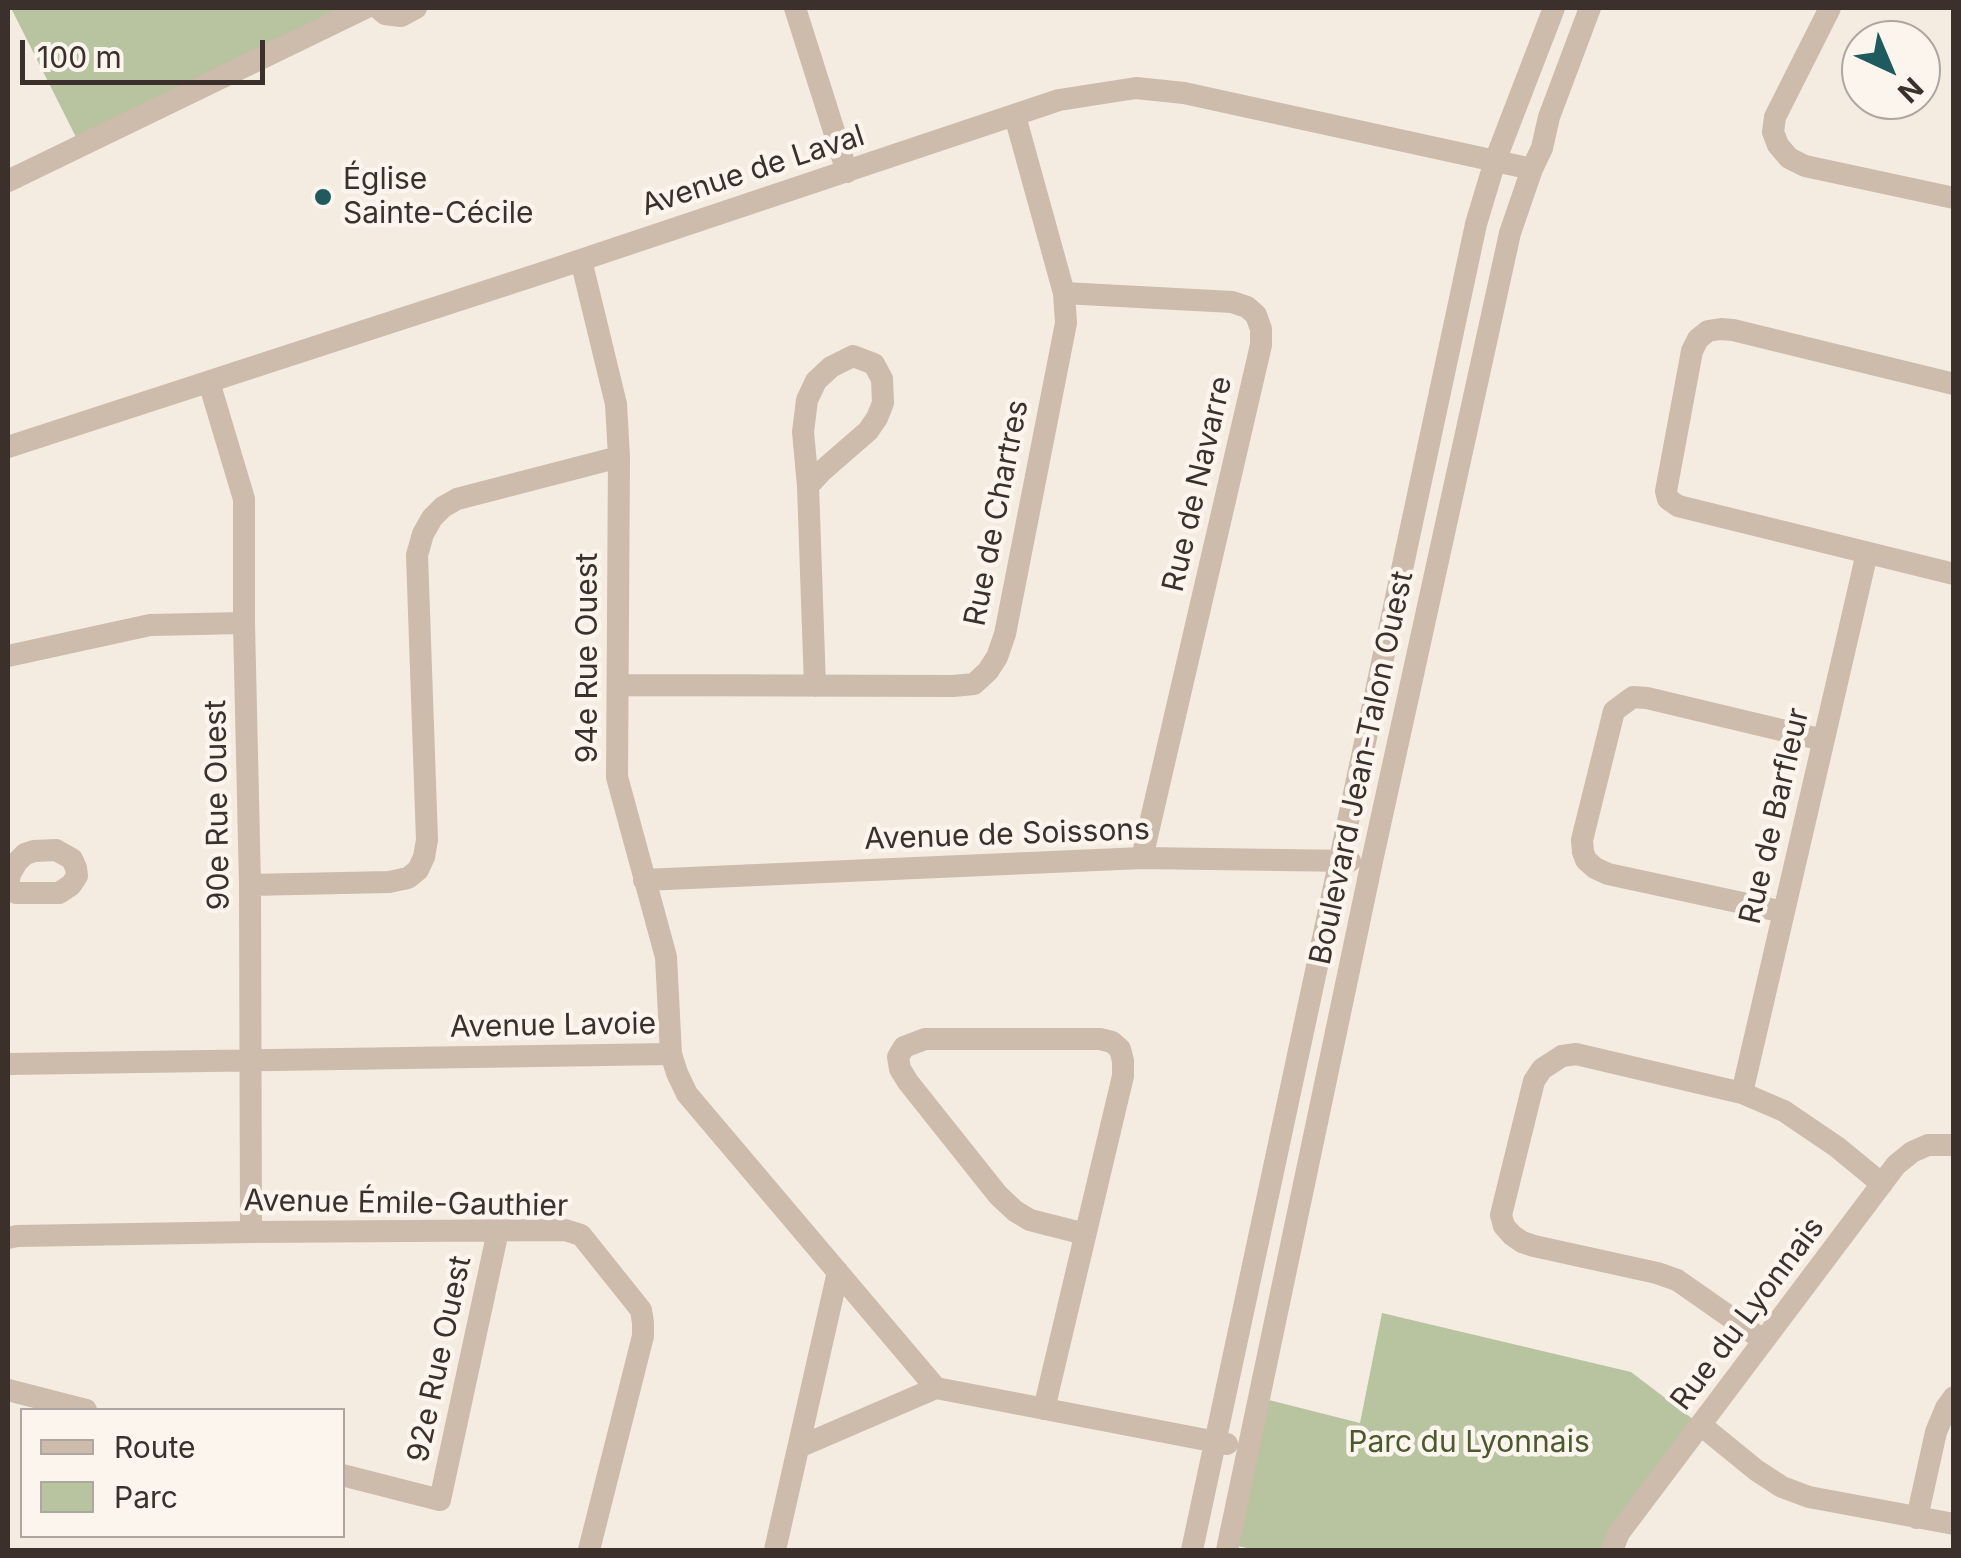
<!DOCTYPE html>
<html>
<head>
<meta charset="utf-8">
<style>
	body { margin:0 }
	#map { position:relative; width:1961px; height:1558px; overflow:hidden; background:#f4ebe1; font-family:Inter,sans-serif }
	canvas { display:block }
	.frame { position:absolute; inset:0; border:10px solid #3b302b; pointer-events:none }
	.legend { position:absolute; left:20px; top:1408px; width:325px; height:130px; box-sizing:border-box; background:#fbf5ee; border:2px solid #aea6a0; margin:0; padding:12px 18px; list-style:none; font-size:30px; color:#3b302b }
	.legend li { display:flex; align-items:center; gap:20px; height:50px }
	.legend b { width:50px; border:2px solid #aea6a0 }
	.north { position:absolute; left:1841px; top:20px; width:100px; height:100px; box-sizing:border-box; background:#fbf5ee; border:2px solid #aea6a0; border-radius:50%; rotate:136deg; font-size:28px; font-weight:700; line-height:40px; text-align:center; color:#3b302b }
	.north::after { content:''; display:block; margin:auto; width:35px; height:45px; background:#1f5a5e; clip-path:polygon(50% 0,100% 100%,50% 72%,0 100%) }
	.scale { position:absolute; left:20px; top:40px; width:245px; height:45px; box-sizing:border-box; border:5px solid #3b302b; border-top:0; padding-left:12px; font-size:30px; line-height:35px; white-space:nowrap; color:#3b302b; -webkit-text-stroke:8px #fbf5ee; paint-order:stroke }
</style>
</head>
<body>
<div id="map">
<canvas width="1961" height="1558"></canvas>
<div class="frame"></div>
<ul class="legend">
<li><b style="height:12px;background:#cdbbac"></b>Route</li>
<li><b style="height:28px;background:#b8c4a0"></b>Parc</li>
</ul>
<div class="north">N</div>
<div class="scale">100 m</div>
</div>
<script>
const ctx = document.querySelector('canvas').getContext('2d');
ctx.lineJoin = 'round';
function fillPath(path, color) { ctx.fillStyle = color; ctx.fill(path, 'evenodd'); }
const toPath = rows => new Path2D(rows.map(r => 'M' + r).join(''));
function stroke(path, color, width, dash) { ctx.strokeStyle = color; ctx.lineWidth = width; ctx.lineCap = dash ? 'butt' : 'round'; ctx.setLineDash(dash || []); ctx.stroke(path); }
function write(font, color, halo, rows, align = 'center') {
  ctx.font = font + ' Inter,sans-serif'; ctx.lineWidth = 9; ctx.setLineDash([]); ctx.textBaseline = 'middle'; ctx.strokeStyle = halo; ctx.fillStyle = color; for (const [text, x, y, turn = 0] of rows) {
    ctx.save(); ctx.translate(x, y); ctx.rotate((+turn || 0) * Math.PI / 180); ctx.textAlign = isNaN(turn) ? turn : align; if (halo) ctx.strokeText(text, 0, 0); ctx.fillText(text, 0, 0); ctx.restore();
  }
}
const green = toPath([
	[11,8,365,8,80,145],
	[1382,1313,1631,1372,1702,1426,1612,1550,1256,1550,1229,1544,1261,1398,1360,1423]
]);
const minor = toPath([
	[378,8,385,14,401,16,416,8],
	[795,8,847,172],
	[1830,8,1775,117,1773,132,1778,145,1789,158,1805,166,1954,198],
	[8,181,365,8],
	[581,260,616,404,619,457,617,777,666,957,671,1054],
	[1064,293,1232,302,1247,307,1256,315,1261,329,1261,345,1142,858],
	[209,382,244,499,244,623,250,885,251,1232],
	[1954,384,1733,330,1721,329,1708,331,1698,339,1692,351,1666,491,1668,499,1678,506,1954,574],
	[8,447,542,273,1059,100,1136,88,1184,93,1532,169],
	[808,486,822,471,868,431,877,418,883,403,882,379,874,364,853,356,831,367,816,381,807,400,803,432,808,486,815,686],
	[8,656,150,625,244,623],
	[618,685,953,686,974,684,988,671,997,657,1005,634,1066,323,1064,293,1015,116],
	[644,880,1142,858,1350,861],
	[250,885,389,882,408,878,418,870,424,857,427,840,417,555,423,534,432,518,443,507,457,499,619,457],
	[8,887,10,874,17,862,25,854,34,851,56,850,72,859,76,868,77,876,71,885,59,893,16,893,8,890],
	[1784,912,1608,874,1595,868,1586,860,1583,852,1582,840,1614,711,1633,697,1647,698,1823,740],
	[8,1064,671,1054,677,1073,687,1094,936,1388,1227,1444],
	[1742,1093,1867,553],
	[8,1238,17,1236,251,1232,565,1230,581,1235,641,1310,643,1323,643,1336,589,1550],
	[1763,1340,1677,1280,1657,1273,1534,1246,1522,1242,1512,1235,1504,1226,1501,1215,1534,1081,1542,1069,1562,1056,1576,1054,1742,1093,1784,1111,1837,1147,1882,1184],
	[8,1390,86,1410],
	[1044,1409,1123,1076,1123,1061,1120,1049,1112,1042,1100,1039,925,1039,904,1047,898,1057,900,1069,908,1082,998,1195,1015,1211,1030,1220,1085,1234],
	[1702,1426,1756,1470,1782,1487,1809,1497,1954,1524],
	[799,1447,936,1388],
	[342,1475,440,1500,498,1231],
	[1917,1518,1936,1432,1946,1408,1954,1397],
	[775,1550,838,1272],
	[1192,1550,1476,224,1495,161,1554,8],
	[1227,1550,1372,861,1510,233,1532,169,1542,148,1549,117,1590,8],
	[1612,1550,1619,1533,1896,1165,1912,1152,1928,1145,1954,1145]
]);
const markers = [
	[323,197,10,"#1f5a5e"]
];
const streetNames = [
	["Avenue de Laval",753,171,-18],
	["Rue de Navarre",1198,484,-77],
	["Rue de Chartres",997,513,-79],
	["94e Rue Ouest",588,658,-90],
	["Boulevard Jean-Talon Ouest",1362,768,-78],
	["90e Rue Ouest",218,805,-91],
	["Rue de Barfleur",1775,816,-77],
	["Avenue de Soissons",1007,835,-2],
	["Avenue Lavoie",553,1026,-1],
	["Avenue Émile-Gauthier",406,1204,1],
	["Rue du Lyonnais",1748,1314,-53],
	["92e Rue Ouest",440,1359,-78]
];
const poiNames = [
	["Église",343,180],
	["Sainte-Cécile",343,214]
];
const parkNames = [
	["Parc du Lyonnais",1469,1443]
];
fillPath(green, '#b8c4a0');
stroke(minor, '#cdbbac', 22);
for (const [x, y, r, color] of markers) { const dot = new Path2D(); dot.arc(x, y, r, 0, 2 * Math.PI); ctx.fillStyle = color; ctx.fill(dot); stroke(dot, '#fbf5ee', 4); }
write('30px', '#3b302b', '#fbf5ee', streetNames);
write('30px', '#3b302b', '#fbf5ee', poiNames, 'left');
write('30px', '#4a5a2e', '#fbf5ee', parkNames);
</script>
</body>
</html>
